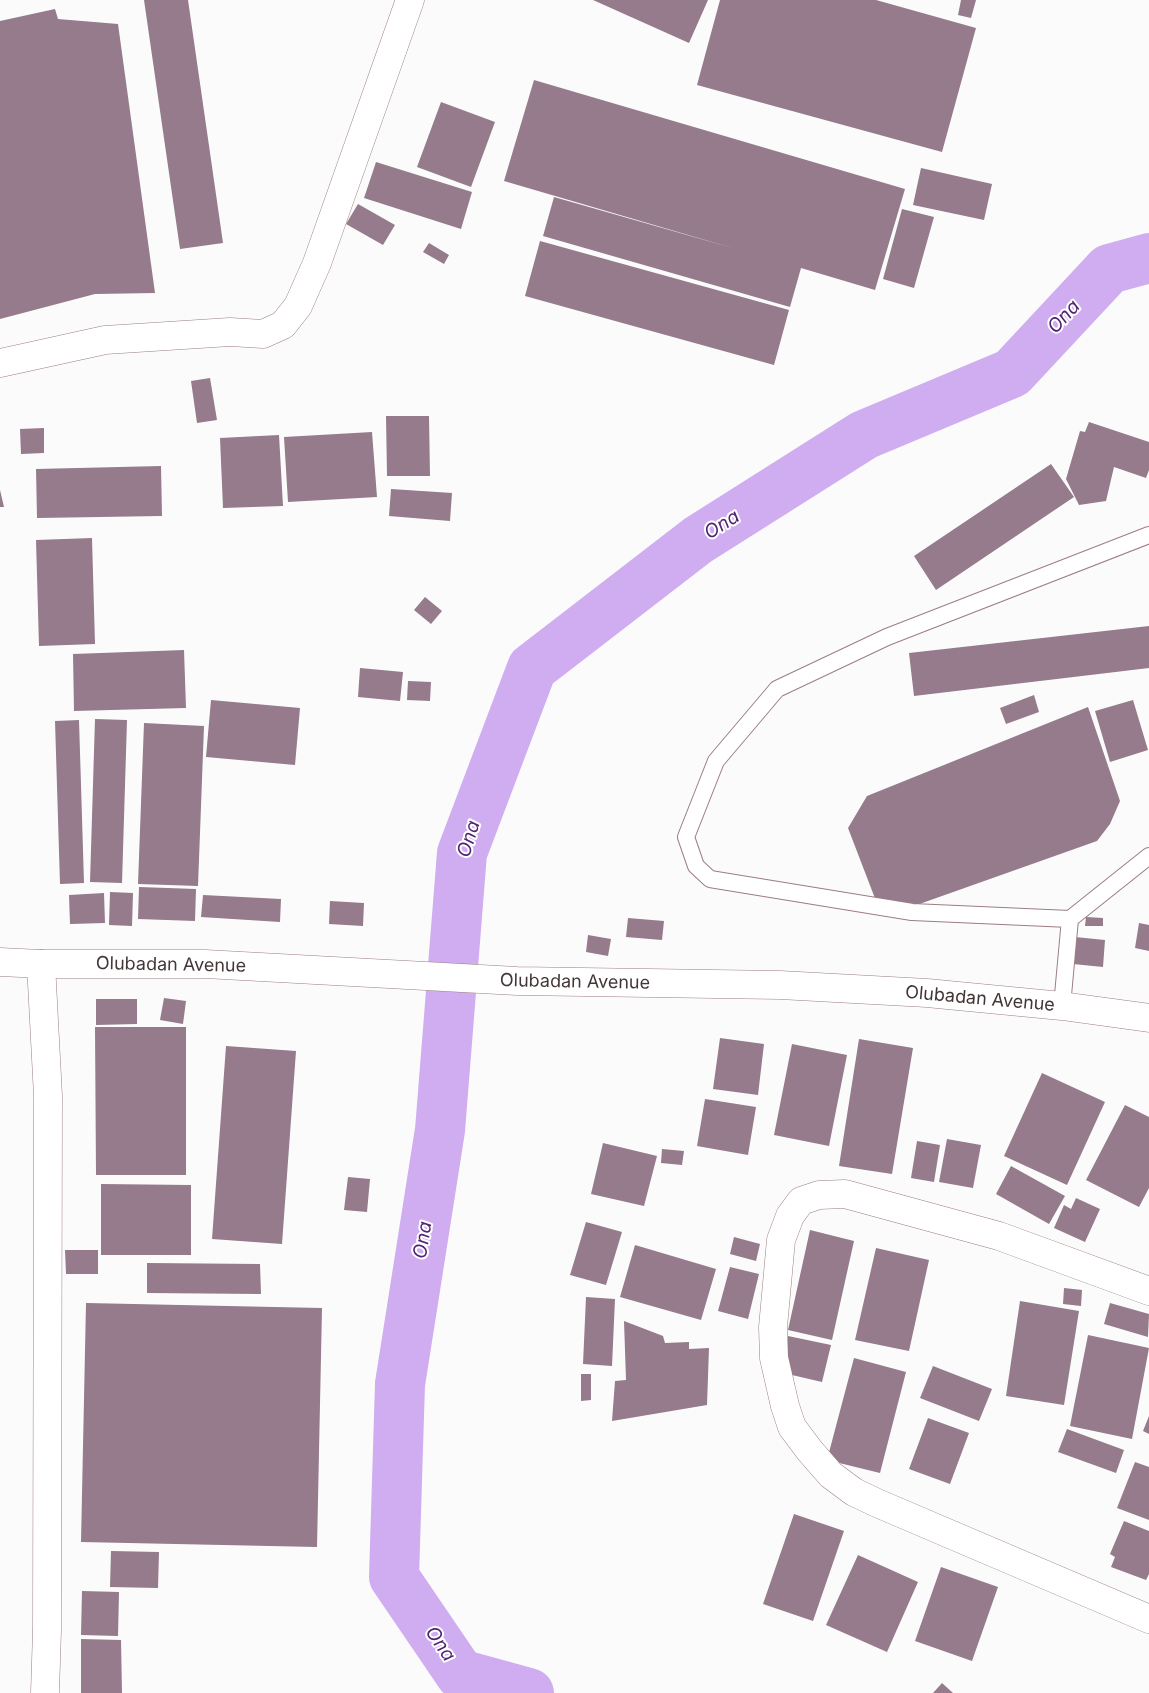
<!DOCTYPE html>
<html>
<head>
<meta charset="utf-8">
<style>
	body { margin:0 }
	canvas { display:block; background:#fbfbfb }
</style>
</head>
<body>
<canvas width="1149" height="1693"></canvas>
<script>
const ctx = document.querySelector('canvas').getContext('2d');
ctx.lineJoin = 'round';
const toPath = rows => new Path2D(rows.map(r => 'M' + r).join(''));
function stroke(path, color, width, dash) { ctx.strokeStyle = color; ctx.lineWidth = width; ctx.lineCap = dash ? 'butt' : 'round'; ctx.setLineDash(dash || []); ctx.stroke(path); }
function fillPath(path, color) { ctx.fillStyle = color; ctx.fill(path, 'evenodd'); }
function write(font, color, halo, rows, align = 'center') {
  ctx.font = font + ' Inter,sans-serif'; ctx.lineWidth = 4; ctx.setLineDash([]); ctx.textBaseline = 'middle'; ctx.strokeStyle = halo; ctx.fillStyle = color; for (const [text, x, y, turn = 0] of rows) {
    ctx.save(); ctx.translate(x, y); ctx.rotate((+turn || 0) * Math.PI / 180); ctx.textAlign = isNaN(turn) ? turn : align; if (halo) ctx.strokeText(text, 0, 0); ctx.fillText(text, 0, 0); ctx.restore();
  }
}
const river = toPath([
	[529,1693,460,1674,394,1577,400,1384,440,1130,462,853,532,668,698,540,864,435,1012,373,1109,269,1149,258]
]);
const building = toPath([
	[144,0,188,0,223,243,180,249],
	[593,0,708,0,689,43],
	[720,0,876,0,976,28,942,152,697,85],
	[961,0,976,0,971,18,958,15],
	[55,9,58,19,118,24,155,293,95,294,0,319,0,21],
	[534,80,905,189,875,290,801,268,790,307,543,236,554,197,736,249,504,181],
	[441,102,495,122,471,187,417,167],
	[376,162,472,192,461,229,364,198],
	[921,168,992,184,984,220,913,205],
	[358,204,395,225,383,245,346,224],
	[902,209,934,217,914,288,883,279],
	[540,241,789,310,774,365,525,296],
	[429,243,449,255,444,264,423,252],
	[210,378,217,420,197,423,191,381],
	[386,416,429,416,430,476,387,476],
	[1089,422,1149,442,1149,470,1146,478,1114,467,1106,501,1079,505,1066,479,1080,431,1085,432],
	[44,428,44,453,21,454,20,429],
	[372,432,377,497,288,502,284,437],
	[279,435,283,506,223,508,220,438],
	[1051,464,1074,497,936,590,914,556],
	[161,466,162,516,37,518,36,469],
	[391,489,452,493,450,521,389,516],
	[0,490,4,507,0,507],
	[92,538,95,644,39,646,36,540],
	[425,597,442,611,431,624,414,610],
	[1149,626,1149,668,914,696,909,653],
	[184,650,186,708,74,711,73,654],
	[360,668,403,672,400,701,358,697],
	[408,681,431,682,430,701,407,700],
	[1034,695,1039,712,1006,724,1000,708],
	[211,700,300,708,295,765,206,757],
	[1133,700,1148,750,1110,762,1095,711],
	[1088,707,1120,801,1110,824,1097,841,911,907,876,901,848,828,867,796],
	[95,719,127,720,122,883,90,882],
	[79,720,84,883,60,884,55,721],
	[144,723,204,726,198,886,138,884],
	[139,887,196,889,195,921,138,919],
	[110,892,133,893,132,926,109,925],
	[104,893,105,923,70,924,69,895],
	[203,895,281,899,280,922,201,917],
	[330,901,364,903,363,926,329,924],
	[1086,917,1103,918,1103,926,1085,926],
	[628,918,664,921,662,940,626,937],
	[1139,923,1149,925,1149,951,1135,948],
	[588,935,611,939,608,956,586,952],
	[1075,937,1105,940,1103,967,1073,964],
	[164,998,186,1001,183,1024,160,1020],
	[96,999,137,999,137,1024,96,1025],
	[95,1027,186,1027,186,1175,96,1175],
	[720,1038,764,1044,758,1095,713,1089],
	[859,1039,913,1048,892,1174,839,1166],
	[792,1044,847,1055,829,1146,774,1135],
	[226,1046,296,1051,282,1244,212,1239],
	[1042,1073,1105,1102,1067,1185,1004,1156],
	[705,1099,756,1107,748,1155,697,1146],
	[1125,1105,1149,1117,1149,1188,1139,1207,1086,1180],
	[947,1139,981,1145,973,1188,939,1182],
	[917,1141,940,1145,934,1182,911,1178],
	[603,1143,657,1156,644,1206,591,1194],
	[662,1149,684,1151,682,1165,661,1163],
	[1011,1166,1065,1196,1049,1224,996,1194],
	[348,1177,370,1179,367,1212,344,1210],
	[101,1184,191,1185,191,1255,101,1255],
	[1076,1198,1100,1209,1085,1242,1054,1228,1064,1205,1071,1209],
	[586,1222,622,1232,606,1285,570,1275],
	[810,1230,854,1241,832,1340,788,1330],
	[734,1237,760,1244,756,1261,730,1254],
	[635,1245,716,1269,701,1320,620,1297],
	[876,1248,929,1260,909,1351,855,1340],
	[65,1250,98,1250,98,1274,66,1274],
	[147,1263,260,1264,261,1294,147,1293],
	[730,1267,759,1274,748,1319,718,1311],
	[1064,1288,1082,1290,1081,1306,1063,1304],
	[586,1297,615,1299,612,1366,583,1364],
	[1020,1301,1079,1311,1064,1405,1006,1396],
	[86,1303,322,1308,317,1547,81,1542],
	[1110,1303,1149,1314,1148,1337,1104,1324],
	[624,1321,663,1336,665,1343,689,1342,689,1349,709,1348,707,1405,612,1421,615,1381,626,1380],
	[1088,1335,1149,1348,1132,1439,1070,1426],
	[788,1336,831,1345,822,1382,779,1372],
	[854,1358,906,1372,880,1473,827,1460],
	[933,1366,992,1389,979,1421,920,1398],
	[581,1374,591,1374,591,1400,581,1401],
	[1149,1416,1149,1434,1143,1431],
	[928,1418,969,1433,950,1484,909,1469],
	[1067,1429,1124,1450,1116,1473,1058,1452],
	[1135,1462,1149,1467,1149,1520,1117,1508],
	[794,1514,844,1531,813,1621,763,1604],
	[1124,1521,1149,1531,1149,1574,1146,1580,1111,1567,1115,1557,1110,1554],
	[111,1551,159,1552,158,1588,110,1587],
	[858,1555,918,1582,887,1652,826,1625],
	[941,1567,998,1587,972,1661,915,1641],
	[82,1591,119,1592,118,1636,81,1635],
	[81,1639,121,1640,122,1693,81,1693],
	[942,1683,953,1693,933,1693]
]);
const service = toPath([
	[1070,919,1149,856],
	[1062,1006,1070,919,912,912,710,879,696,866,686,837,716,761,777,689,887,637,1149,535]
]);
const minor = toPath([
	[0,363,105,340,230,332,263,334,283,325,298,306,317,263,410,0],
	[41,964,48,1096,47,1630,45,1693],
	[1149,1291,999,1236,845,1194,819,1195,801,1201,790,1216,781,1240,773,1327,774,1358,785,1406,792,1427,810,1451,831,1475,854,1492,877,1503,1149,1619]
]);
const tertiary = toPath([
	[0,962,41,964,205,964,517,981,780,985,927,993,1062,1006,1149,1018]
]);
const streetNames = [
	["Olubadan Avenue",171,965,1],
	["Olubadan Avenue",575,982,1],
	["Olubadan Avenue",980,999,5]
];
const waterNames = [
	["Ona",1064,317,-47],
	["Ona",722,525,-32],
	["Ona",469,839,-73],
	["Ona",423,1240,-81],
	["Ona",440,1644,56]
];
stroke(river, '#cfadf0', 50);
fillPath(building, '#957b8b');
stroke(service, '#9d7d80', 18);
stroke(minor, '#9d7d80', 29);
stroke(tertiary, '#9d7d80', 29);
stroke(service, '#fff', 16);
stroke(minor, '#fff', 28);
stroke(tertiary, '#fff', 28);
write('18px', '#433637', '#fff', streetNames);
write('italic 19px', '#512572', '#fff', waterNames);
</script>
</body>
</html>
